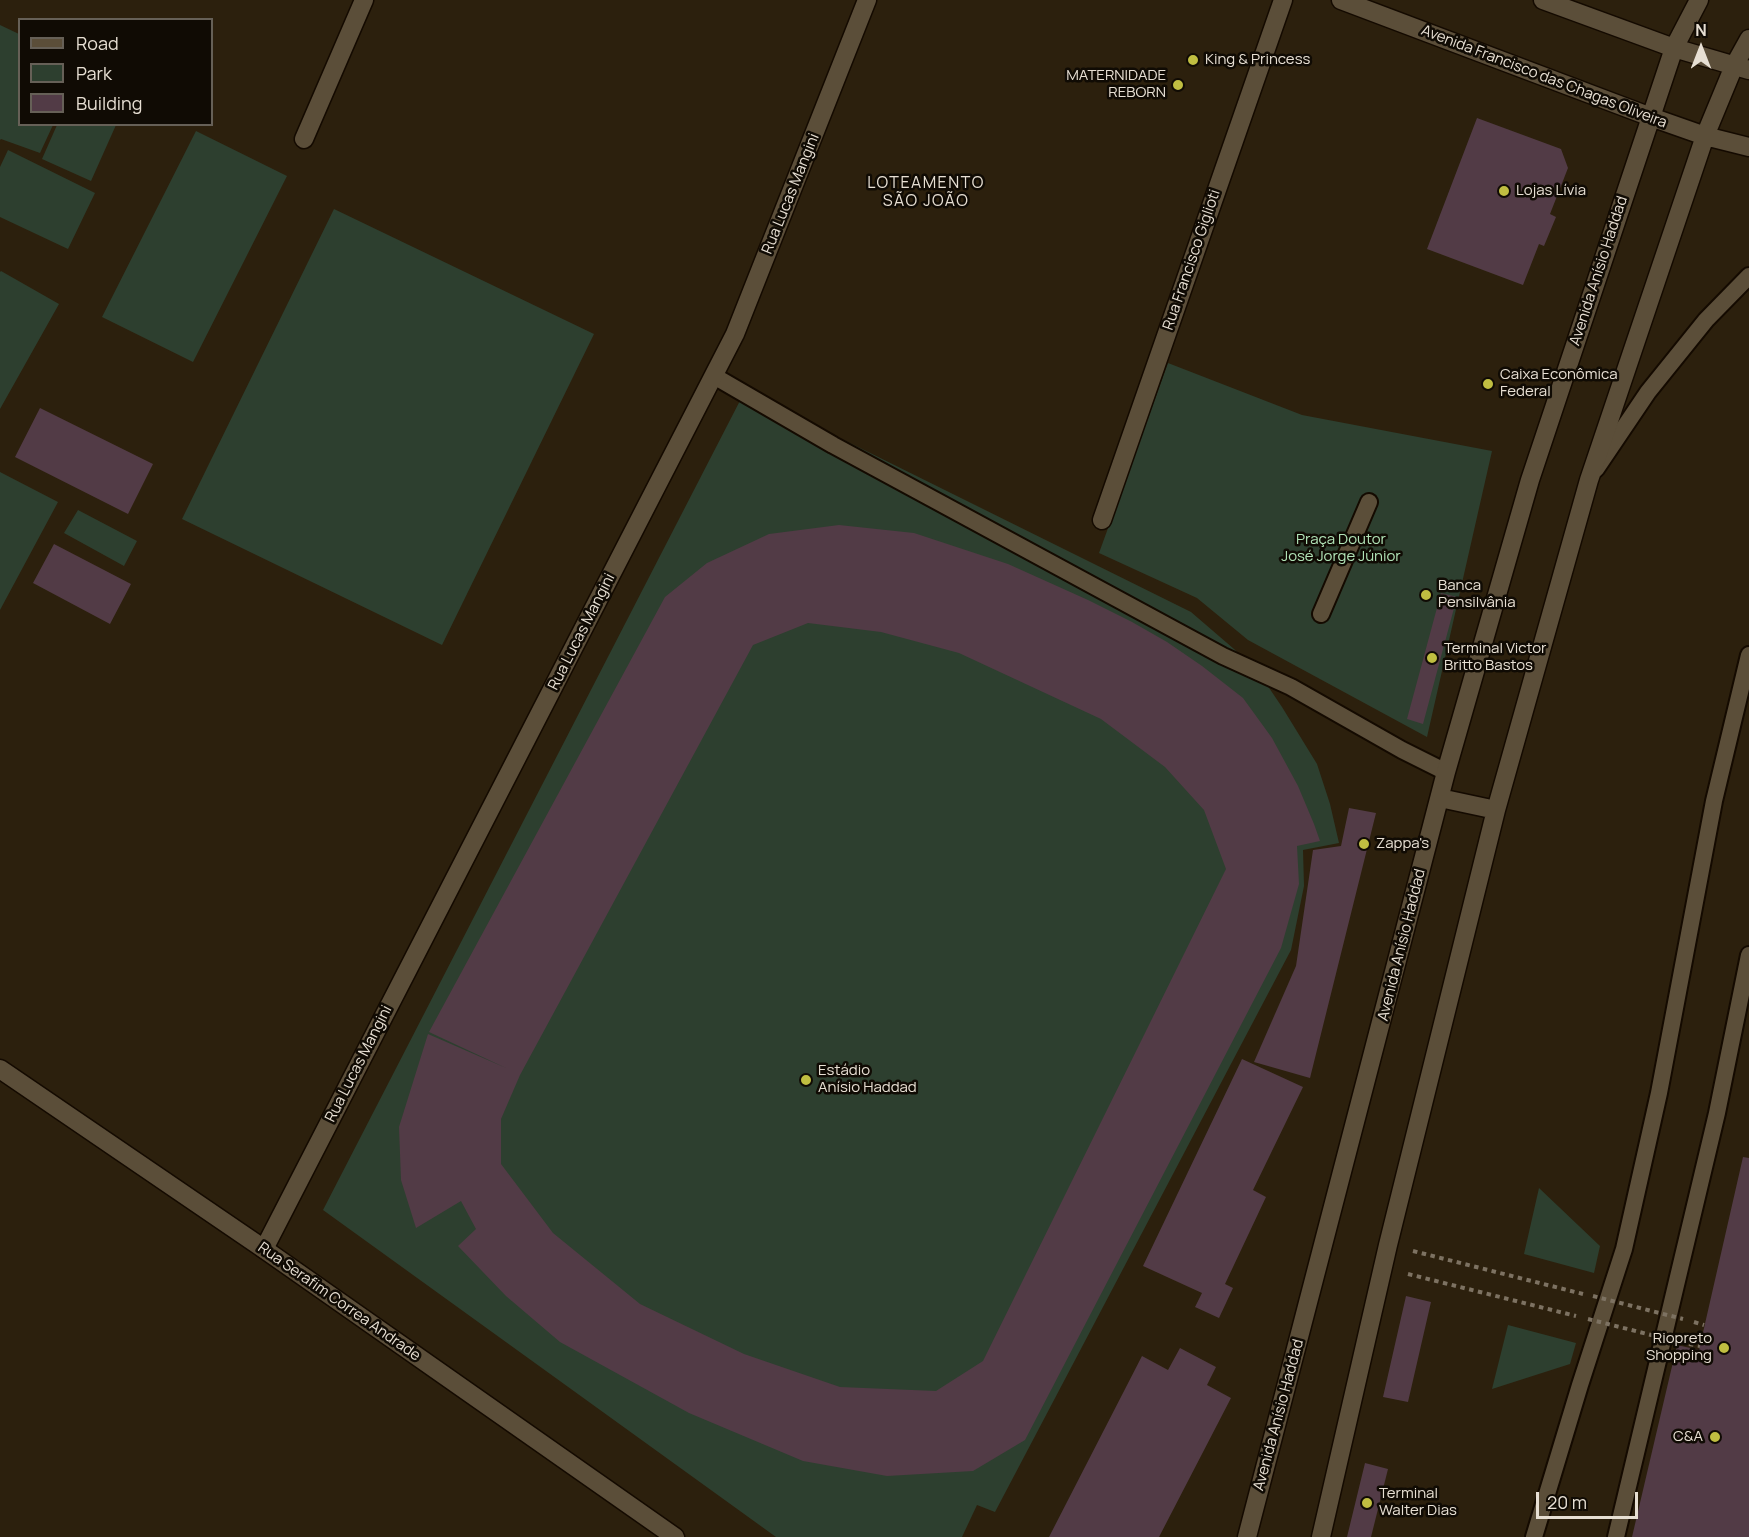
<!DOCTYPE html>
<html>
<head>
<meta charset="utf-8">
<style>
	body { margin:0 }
	#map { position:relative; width:1749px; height:1537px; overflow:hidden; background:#2c200d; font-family:Manrope,sans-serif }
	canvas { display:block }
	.legend { position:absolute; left:18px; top:18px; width:195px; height:108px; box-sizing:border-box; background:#100b04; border:2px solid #666057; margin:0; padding:8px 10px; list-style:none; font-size:18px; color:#e7dfd3 }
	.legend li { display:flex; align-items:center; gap:12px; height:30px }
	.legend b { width:30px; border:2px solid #666057 }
	.north { position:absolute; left:1671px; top:18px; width:60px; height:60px; -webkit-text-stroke:4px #100b04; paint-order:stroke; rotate:0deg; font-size:16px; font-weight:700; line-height:24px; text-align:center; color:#e7dfd3 }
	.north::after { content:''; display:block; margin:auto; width:21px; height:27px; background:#e7dfd3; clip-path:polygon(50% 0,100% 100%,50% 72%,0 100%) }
	.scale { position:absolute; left:1536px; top:1492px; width:102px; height:27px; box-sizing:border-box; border:3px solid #e7dfd3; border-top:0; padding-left:8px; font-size:18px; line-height:21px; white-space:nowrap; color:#e7dfd3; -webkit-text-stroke:4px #100b04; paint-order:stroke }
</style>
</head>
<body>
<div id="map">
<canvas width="1749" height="1537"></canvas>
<ul class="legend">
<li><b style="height:8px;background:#5b4e39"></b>Road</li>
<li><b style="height:16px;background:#2d3f2f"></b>Park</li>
<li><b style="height:16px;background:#523b46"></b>Building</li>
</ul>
<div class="north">N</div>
<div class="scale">20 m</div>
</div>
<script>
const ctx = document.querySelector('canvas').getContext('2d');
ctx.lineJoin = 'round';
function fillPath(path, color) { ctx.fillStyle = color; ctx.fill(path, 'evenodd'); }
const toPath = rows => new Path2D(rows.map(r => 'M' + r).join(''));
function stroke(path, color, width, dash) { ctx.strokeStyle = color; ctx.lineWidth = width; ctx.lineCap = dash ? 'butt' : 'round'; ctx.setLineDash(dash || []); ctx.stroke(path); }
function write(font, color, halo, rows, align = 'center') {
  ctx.font = font + ' Manrope,sans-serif'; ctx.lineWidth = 5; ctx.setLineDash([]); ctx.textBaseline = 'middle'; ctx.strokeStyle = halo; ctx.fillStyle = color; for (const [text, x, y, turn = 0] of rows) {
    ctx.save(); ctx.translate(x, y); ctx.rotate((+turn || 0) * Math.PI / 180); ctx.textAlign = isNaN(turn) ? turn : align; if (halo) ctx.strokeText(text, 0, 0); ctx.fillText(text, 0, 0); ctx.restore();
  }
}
const green = toPath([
	[0,25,19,34,20,124,53,125,40,153,1,139,0,140],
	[57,125,116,125,91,181,42,159],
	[196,131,287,176,193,362,102,317],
	[8,150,95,193,68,249,0,217,0,167],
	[334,209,594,334,442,645,182,519],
	[1,271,59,304,0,409,0,272],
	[1168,363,1302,415,1492,451,1427,737,1248,640,1197,598,1099,553],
	[745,391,1191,612,1234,649,1261,676,1282,707,1317,764,1330,804,1339,843,1303,850,1304,886,1291,950,995,1512,977,1505,962,1537,776,1537,323,1210],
	[0,472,58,502,0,610],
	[78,510,137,541,124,566,64,533],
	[1539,1188,1600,1246,1594,1273,1524,1254],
	[1508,1325,1576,1343,1570,1364,1492,1389]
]);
const building = toPath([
	[1477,118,1561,149,1568,168,1550,214,1556,217,1544,246,1539,244,1523,285,1427,249],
	[40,408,153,464,128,514,15,457],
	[839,525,914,533,1008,564,1088,600,1132,622,1167,642,1202,666,1243,698,1272,738,1298,786,1314,824,1320,841,1297,846,1299,884,1281,948,1025,1440,973,1471,887,1476,803,1461,689,1413,560,1342,506,1296,458,1246,476,1229,461,1201,416,1228,401,1180,399,1127,428,1034,506,1068,429,1032,665,597,707,563,769,534],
	[808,623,881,632,959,653,1101,719,1165,767,1204,810,1226,869,983,1361,936,1391,840,1387,744,1354,640,1304,553,1233,501,1164,501,1119,520,1075,753,645],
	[54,544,131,584,110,624,33,583],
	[1441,593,1457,597,1423,724,1407,719],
	[1349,808,1376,813,1310,1078,1254,1062,1296,966,1313,850,1341,846],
	[1242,1059,1303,1087,1253,1190,1266,1197,1225,1284,1233,1288,1219,1318,1195,1307,1202,1293,1143,1266],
	[1743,1157,1749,1158,1749,1537,1632,1537,1677,1345,1699,1350],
	[1406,1296,1431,1302,1408,1402,1383,1397],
	[1180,1348,1216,1367,1207,1385,1231,1398,1159,1537,1049,1537,1142,1356,1168,1370],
	[1365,1463,1388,1469,1371,1537,1347,1537]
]);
const path = toPath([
	[1413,1251,1583,1294],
	[1408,1274,1576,1316],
	[1694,1322,1704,1325],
	[1689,1344,1700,1346]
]);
const lane = toPath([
	[714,376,833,445,1223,656,1291,687,1402,750,1446,772],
	[1596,469,1648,392,1706,320,1749,276],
	[1321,614,1369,502],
	[1534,1537,1580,1385,1624,1249,1659,1093,1714,801,1749,655],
	[1616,1537,1717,1113,1749,955]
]);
const street = toPath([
	[304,139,364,0],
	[1102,520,1283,0],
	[264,1249,735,334,867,0]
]);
const secondary = toPath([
	[1341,0,1651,117,1705,136,1749,147],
	[1543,0,1674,48,1749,70],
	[1440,798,1496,810],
	[0,1069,264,1249,675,1537],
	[1247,1537,1446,772,1530,480,1674,48,1699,0],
	[1321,1537,1388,1245,1496,810,1589,480,1705,136,1734,66,1749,39]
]);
const pathBridge = toPath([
	[1593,1296,1683,1319],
	[1588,1319,1679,1342]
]);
const markers = [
	[1193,60,6,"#c0be41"],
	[1178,85,6,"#c0be41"],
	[1504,191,6,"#c0be41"],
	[1488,384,6,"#c0be41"],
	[1426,595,6,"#c0be41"],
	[1432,658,6,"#c0be41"],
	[1364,844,6,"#c0be41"],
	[806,1080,6,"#c0be41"],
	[1724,1348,6,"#c0be41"],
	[1715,1437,6,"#c0be41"],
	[1367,1503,6,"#c0be41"]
];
const poiNames = [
	["King & Princess",1205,60],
	["MATERNIDADE",1166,76,"right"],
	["REBORN",1166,93,"right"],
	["Lojas Lívia",1516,191],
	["Caixa Econômica",1500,375],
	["Federal",1500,392],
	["Banca",1438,586],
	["Pensilvânia",1438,603],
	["Terminal Victor",1444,649],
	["Britto Bastos",1444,666],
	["Zappa's",1376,844],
	["Estádio",818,1071],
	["Anísio Haddad",818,1088],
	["Riopreto",1712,1339,"right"],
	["Shopping",1712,1356,"right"],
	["C&A",1703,1437,"right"],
	["Terminal",1379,1494],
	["Walter Dias",1379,1511]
];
const streetNames = [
	["Avenida Francisco das Chagas Oliveira",1544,77,21],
	["Rua Lucas Mangini",791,194,-68],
	["Rua Francisco Giglioti",1192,260,-71],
	["Avenida Anísio Haddad",1599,271,-72],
	["Rua Lucas Mangini",582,632,-63],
	["Avenida Anísio Haddad",1402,945,-76],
	["Rua Lucas Mangini",359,1064,-63],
	["Rua Serafim Correa Andrade",339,1302,35],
	["Avenida Anísio Haddad",1279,1415,-75]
];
const parkNames = [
	["Praça Doutor",1341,540],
	["José Jorge Júnior",1341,557]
];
const neighbourhoodNames = [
	["LOTEAMENTO",926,184],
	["SÃO JOÃO",926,202]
];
fillPath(green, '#2d3f2f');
fillPath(building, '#523b46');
stroke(lane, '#140a00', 20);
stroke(street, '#140a00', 21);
stroke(secondary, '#140a00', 21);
stroke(path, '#7d7262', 4, [4.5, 4.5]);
stroke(lane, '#5b4e39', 16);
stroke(street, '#5b4e39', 18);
stroke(secondary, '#5b4e39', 18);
stroke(pathBridge, '#7d7262', 4, [4.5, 4.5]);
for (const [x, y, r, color] of markers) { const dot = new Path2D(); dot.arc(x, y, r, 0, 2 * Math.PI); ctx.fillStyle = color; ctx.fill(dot); stroke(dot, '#100b04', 2); }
write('15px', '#e7dfd3', '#100b04', poiNames, 'left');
write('15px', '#e7dfd3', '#100b04', streetNames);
write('15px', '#b1e3b7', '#100b04', parkNames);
ctx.letterSpacing = '1.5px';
write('16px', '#e7dfd3', '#100b04', neighbourhoodNames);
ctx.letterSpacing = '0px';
</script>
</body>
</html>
